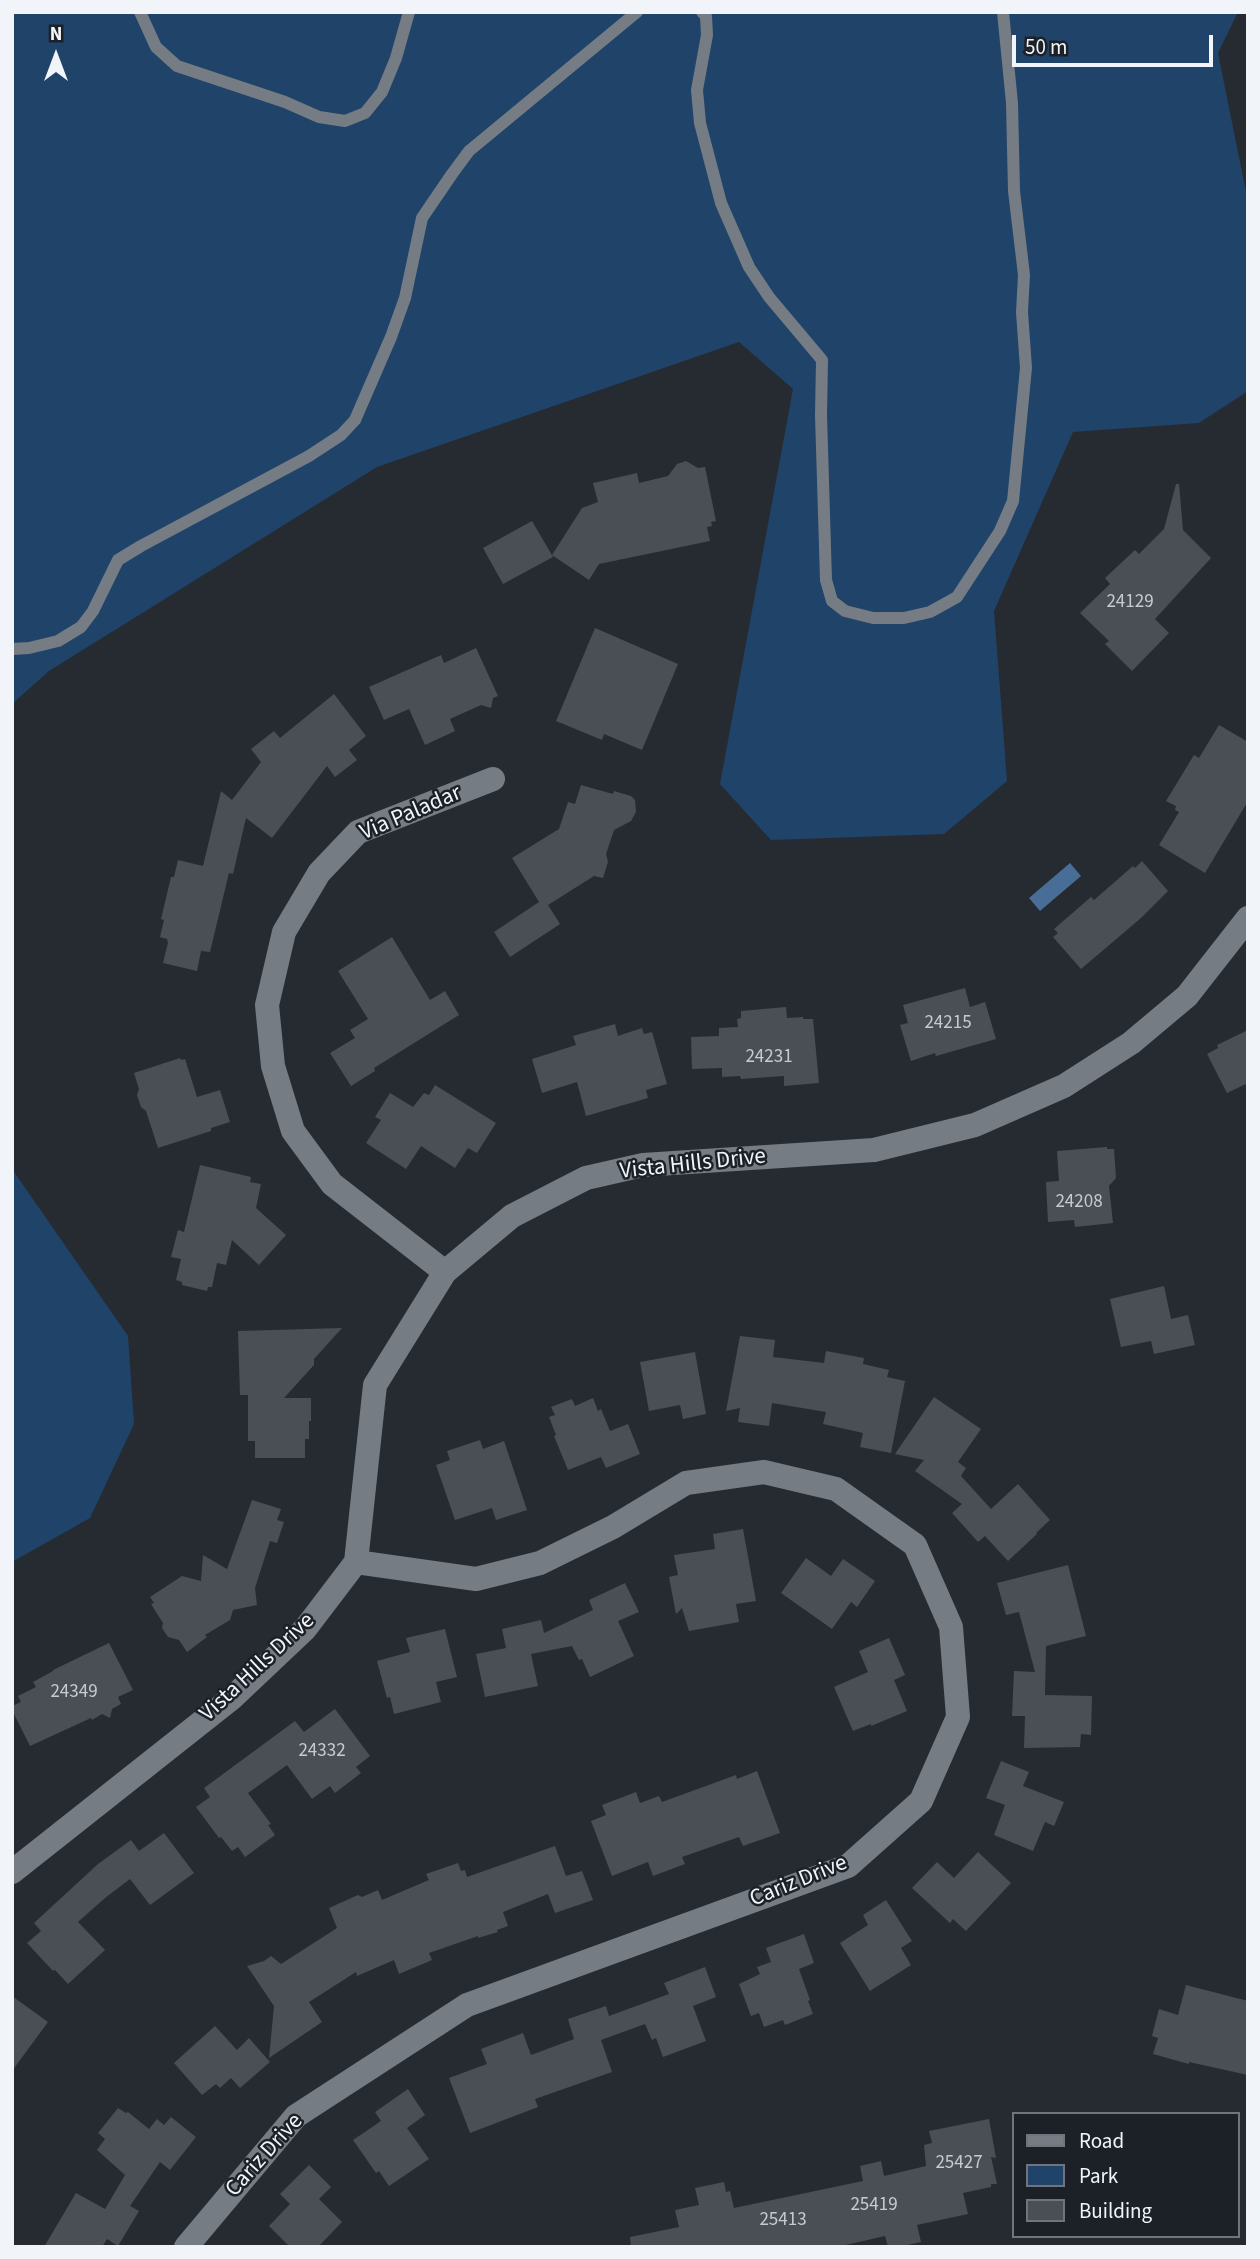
<!DOCTYPE html>
<html>
<head>
<meta charset="utf-8">
<style>
	body { margin:0 }
	#map { position:relative; width:1260px; height:2259px; overflow:hidden; background:#262b31; font-family:"Source Sans 3",sans-serif }
	canvas { display:block }
	.frame { position:absolute; inset:0; border:14px solid #f1f4f8; pointer-events:none }
	.legend { position:absolute; left:1012px; top:2112px; width:228px; height:126px; box-sizing:border-box; background:#1c2127; border:2px solid #71757b; margin:0; padding:9px 12px; list-style:none; font-size:21px; color:#f1f4f8 }
	.legend li { display:flex; align-items:center; gap:14px; height:35px }
	.legend b { width:35px; border:2px solid #71757b }
	.north { position:absolute; left:21px; top:21px; width:70px; height:70px; -webkit-text-stroke:5px #1c2127; paint-order:stroke; rotate:0deg; font-size:19px; font-weight:700; line-height:28px; text-align:center; color:#f1f4f8 }
	.north::after { content:''; display:block; margin:auto; width:24px; height:32px; background:#f1f4f8; clip-path:polygon(50% 0,100% 100%,50% 72%,0 100%) }
	.scale { position:absolute; left:1012px; top:35px; width:201px; height:32px; box-sizing:border-box; border:4px solid #f1f4f8; border-top:0; padding-left:9px; font-size:21px; line-height:24px; white-space:nowrap; color:#f1f4f8; -webkit-text-stroke:5px #1c2127; paint-order:stroke }
</style>
</head>
<body>
<div id="map">
<canvas width="1260" height="2259"></canvas>
<div class="frame"></div>
<ul class="legend">
<li><b style="height:9px;background:#767c83"></b>Road</li>
<li><b style="height:19px;background:#20436a"></b>Park</li>
<li><b style="height:19px;background:#4a4f56"></b>Building</li>
</ul>
<div class="north">N</div>
<div class="scale">50 m</div>
</div>
<script>
const ctx = document.querySelector('canvas').getContext('2d');
ctx.lineJoin = 'round';
function fillPath(path, color) { ctx.fillStyle = color; ctx.fill(path, 'evenodd'); }
const toPath = rows => new Path2D(rows.map(r => 'M' + r).join(''));
function stroke(path, color, width, dash) { ctx.strokeStyle = color; ctx.lineWidth = width; ctx.lineCap = dash ? 'butt' : 'round'; ctx.setLineDash(dash || []); ctx.stroke(path); }
function write(font, color, halo, rows, align = 'center') {
  ctx.font = font + ' "Source Sans 3",sans-serif'; ctx.lineWidth = 5; ctx.setLineDash([]); ctx.textBaseline = 'middle'; ctx.strokeStyle = halo; ctx.fillStyle = color; for (const [text, x, y, turn = 0] of rows) {
    ctx.save(); ctx.translate(x, y); ctx.rotate((+turn || 0) * Math.PI / 180); ctx.textAlign = isNaN(turn) ? turn : align; if (halo) ctx.strokeText(text, 0, 0); ctx.fillText(text, 0, 0); ctx.restore();
  }
}
const green = toPath([
	[12,12,1238,12,1218,53,1248,202,1248,391,1199,423,1073,432,994,611,1007,781,944,834,771,840,720,784,793,389,739,342,377,467,49,671,12,704],
	[12,1169,128,1336,134,1424,90,1518,12,1562]
]);
const water = toPath([
	[1070,863,1081,876,1040,911,1029,898]
]);
const building = toPath([
	[686,461,698,468,705,467,716,521,711,522,712,526,707,527,710,541,599,564,589,580,552,555,582,508,598,502,593,483,637,473,639,483,668,476,677,464],
	[1176,484,1179,484,1183,530,1211,558,1155,619,1169,633,1132,671,1105,644,1109,641,1080,613,1110,584,1105,578,1135,550,1139,554,1164,529],
	[532,521,553,557,503,584,483,548],
	[595,628,678,664,642,750,604,734,602,740,556,721],
	[476,648,498,696,493,698,491,708,481,705,450,719,455,731,425,745,409,709,384,720,369,687,441,655,444,663],
	[334,694,366,736,349,750,357,760,335,777,327,766,272,838,246,818,233,874,229,873,210,952,201,951,197,971,163,963,168,943,167,939,160,937,164,920,161,919,171,877,174,877,178,860,203,866,221,791,232,800,261,762,251,749,274,731,280,738],
	[1219,725,1248,742,1248,801,1205,873,1159,845,1179,812,1175,810,1176,806,1166,801,1194,755,1199,758],
	[581,785,613,794,614,791,631,796,635,800,636,812,631,821,614,830,606,854,608,862,603,878,594,876,548,905,560,924,510,957,494,932,539,902,512,858,559,829,568,802,575,804],
	[1142,861,1168,891,1141,918,1081,969,1053,937,1058,933,1054,929,1091,897,1094,900,1133,866,1135,868],
	[392,937,430,1000,445,991,459,1015,374,1068,375,1071,351,1086,330,1053,355,1038,350,1030,368,1019,338,971],
	[965,988,970,1007,985,1002,996,1039,936,1056,935,1053,911,1061,900,1025,908,1023,903,1005],
	[786,1007,787,1018,803,1017,803,1019,813,1019,819,1083,784,1086,784,1076,741,1079,740,1076,722,1077,722,1068,692,1069,691,1037,719,1036,719,1028,738,1027,737,1019,741,1018,741,1011],
	[615,1024,618,1036,642,1028,644,1034,652,1032,667,1084,646,1090,648,1098,586,1116,577,1082,542,1093,532,1059,576,1045,573,1036],
	[1248,1030,1248,1083,1227,1093,1207,1054,1218,1048,1217,1045],
	[180,1058,181,1060,185,1059,197,1097,220,1090,230,1122,211,1128,211,1131,158,1148,146,1111,141,1107,137,1095,139,1089,134,1073],
	[435,1085,496,1123,477,1153,468,1148,455,1168,421,1146,406,1169,366,1143,381,1120,375,1117,390,1093,413,1107,424,1093,429,1095],
	[1107,1147,1107,1149,1114,1149,1116,1178,1109,1186,1113,1223,1075,1227,1074,1220,1048,1222,1046,1182,1059,1181,1057,1151],
	[200,1165,251,1177,250,1182,261,1184,256,1208,286,1235,259,1265,232,1240,226,1265,217,1263,212,1287,208,1287,207,1291,182,1285,182,1282,176,1280,181,1259,171,1257,178,1230,184,1232],
	[1164,1286,1171,1319,1188,1315,1195,1345,1154,1354,1151,1341,1121,1347,1110,1299],
	[342,1328,314,1359,314,1365,284,1398,311,1398,311,1421,309,1421,309,1439,305,1439,305,1458,255,1458,255,1441,248,1441,248,1395,240,1395,238,1331],
	[740,1336,775,1340,773,1357,824,1363,826,1351,864,1358,863,1364,889,1370,887,1377,905,1381,891,1453,860,1447,863,1433,823,1424,826,1412,772,1403,769,1426,738,1422,740,1408,726,1411],
	[695,1352,706,1414,683,1419,680,1405,649,1411,640,1362],
	[934,1397,981,1429,958,1462,966,1468,961,1476,991,1509,1018,1484,1050,1520,1036,1533,1037,1534,1008,1561,985,1536,978,1542,952,1513,962,1504,915,1471,924,1460,895,1454],
	[593,1398,598,1411,601,1409,610,1431,628,1424,640,1454,606,1468,601,1457,568,1470,554,1436,556,1435,549,1417,555,1415,551,1407,572,1399,575,1406],
	[480,1440,483,1449,504,1441,527,1510,496,1520,492,1508,455,1520,436,1465,450,1460,447,1451],
	[252,1500,281,1509,277,1520,284,1522,277,1543,270,1541,255,1588,257,1605,233,1610,230,1620,205,1635,207,1637,187,1652,179,1640,168,1637,162,1628,163,1623,151,1604,154,1603,150,1597,182,1576,201,1581,203,1555,227,1569],
	[743,1529,756,1601,736,1604,739,1622,689,1631,682,1608,676,1614,669,1577,678,1575,674,1555,715,1549,713,1534],
	[806,1558,831,1576,843,1559,875,1581,857,1607,851,1602,832,1629,781,1593],
	[1068,1565,1086,1636,1046,1646,1045,1695,1092,1696,1091,1735,1081,1734,1080,1747,1024,1748,1025,1716,1012,1716,1014,1671,1035,1672,1019,1612,1006,1615,997,1583],
	[625,1583,639,1612,618,1621,634,1656,590,1677,582,1659,579,1660,572,1646,531,1654,538,1686,485,1697,476,1654,506,1648,502,1629,541,1620,544,1633,593,1610,589,1600],
	[445,1629,457,1677,436,1682,441,1702,394,1714,390,1697,387,1698,377,1661,410,1652,406,1638],
	[889,1638,905,1675,894,1680,907,1711,871,1726,871,1724,853,1731,834,1687,868,1672,859,1651],
	[109,1643,133,1690,118,1697,121,1704,112,1709,110,1718,102,1714,92,1720,91,1718,30,1746,12,1710,12,1706,21,1702,18,1696,36,1687,33,1682,53,1671,53,1670],
	[335,1709,370,1756,356,1767,361,1773,335,1793,330,1786,312,1799,287,1765,248,1793,271,1824,268,1825,275,1835,245,1857,238,1847,232,1851,221,1837,219,1838,196,1807,210,1797,204,1788,295,1721,304,1732],
	[1001,1761,1029,1772,1023,1786,1064,1802,1054,1826,1045,1822,1033,1851,994,1835,1005,1805,986,1798],
	[757,1771,780,1833,743,1846,739,1837,682,1857,685,1864,653,1876,648,1862,612,1876,591,1821,606,1815,602,1805,636,1792,640,1803,659,1796,662,1802,736,1775,737,1779],
	[164,1833,194,1873,150,1905,130,1879,105,1898,78,1922,105,1950,68,1984,55,1970,53,1971,27,1943,41,1931,34,1923,98,1864,131,1840,139,1851],
	[555,1846,566,1876,582,1871,593,1900,555,1913,548,1894,503,1912,508,1926,497,1930,498,1932,478,1938,478,1936,429,1953,432,1960,399,1974,394,1960,357,1976,356,1972,309,2002,322,2022,269,2058,274,2006,247,1966,264,1961,271,1956,281,1964,337,1928,329,1908,358,1895,362,1897,378,1890,382,1900,429,1880,426,1874,458,1863,461,1871,465,1870,467,1877],
	[978,1852,1011,1883,966,1931,953,1919,950,1923,912,1888,937,1862,954,1878],
	[886,1900,912,1941,901,1948,911,1965,870,1991,840,1943,868,1925,863,1915],
	[804,1934,814,1963,799,1969,810,2000,808,2001,813,2014,785,2025,783,2020,764,2027,759,2013,751,2016,739,1984,760,1974,757,1967,771,1962,766,1948],
	[705,1967,716,1997,693,2006,706,2041,663,2057,656,2038,652,2040,645,2024,601,2040,612,2072,535,2099,538,2107,470,2133,449,2078,487,2064,481,2049,523,2033,531,2055,574,2039,568,2019,606,2006,609,2016,669,1994,664,1983],
	[1186,1985,1248,2001,1248,2075,1189,2062,1189,2064,1153,2054,1158,2038,1152,2036,1159,2009,1178,2015],
	[12,1996,48,2022,12,2071],
	[215,2026,237,2050,249,2038,270,2062,240,2088,231,2078,220,2088,216,2084,202,2095,174,2063],
	[408,2089,425,2115,407,2128,429,2159,389,2186,379,2171,376,2173,353,2140,381,2121,375,2112],
	[118,2108,126,2113,128,2112,149,2129,157,2119,164,2125,171,2117,196,2137,170,2170,160,2162,130,2206,139,2211,118,2246,107,2239,102,2247,44,2247,76,2193,105,2209,125,2175,97,2150,105,2139,98,2133],
	[989,2119,996,2158,991,2157,997,2184,991,2184,991,2187,963,2193,968,2214,917,2225,921,2242,899,2247,888,2247,885,2236,837,2247,631,2247,630,2237,679,2227,675,2210,699,2205,695,2188,724,2182,726,2192,730,2191,734,2208,863,2181,860,2166,881,2161,884,2176,926,2166,924,2145,932,2143,929,2131],
	[309,2165,331,2187,319,2199,342,2222,318,2247,290,2247,269,2226,290,2204,280,2194]
]);
const lane = toPath([
	[140,12,156,47,177,66,285,102,319,117,345,121,365,113,382,92,396,58,409,12],
	[702,12,706,16,707,35,697,90,700,123,721,203,749,267,769,297,822,360,821,415,826,580,832,601,845,611,873,618,904,618,930,612,957,597,1000,531,1013,501,1026,368,1022,312,1024,275,1014,191,1012,103,1003,12],
	[12,649,29,648,58,641,81,627,93,611,118,560,141,546,309,456,341,435,355,420,391,337,405,298,422,218,452,174,469,151,637,12]
]);
const street = toPath([
	[445,1272,332,1184,293,1131,273,1066,267,1005,284,932,319,873,358,832,493,779],
	[12,1872,232,1698,305,1629,356,1562,375,1385,445,1272,512,1216,586,1178,643,1165,874,1150,975,1125,1064,1086,1131,1043,1187,996,1248,918],
	[186,2247,296,2116,467,2005,848,1866,921,1801,958,1717,951,1627,915,1545,836,1489,764,1472,686,1483,613,1527,540,1563,476,1579,356,1562]
]);
const numberNames = [
	["24129",1130,603],
	["24215",948,1024],
	["24231",769,1058],
	["24208",1079,1203],
	["24349",74,1693],
	["24332",322,1752],
	["25427",959,2164],
	["25419",874,2206],
	["25413",783,2221]
];
const streetNames = [
	["Via Paladar",411,814,-23],
	["Vista Hills Drive",693,1165,-6],
	["Vista Hills Drive",258,1668,-43],
	["Cariz Drive",799,1882,-22],
	["Cariz Drive",265,2156,-48]
];
fillPath(green, '#20436a');
fillPath(water, '#486e98');
fillPath(building, '#4a4f56');
stroke(lane, '#767c83', 12);
stroke(street, '#767c83', 24);
write('19px', '#c7cbd0', null, numberNames);
write('23px', '#f1f4f8', '#1c2127', streetNames);
</script>
</body>
</html>
